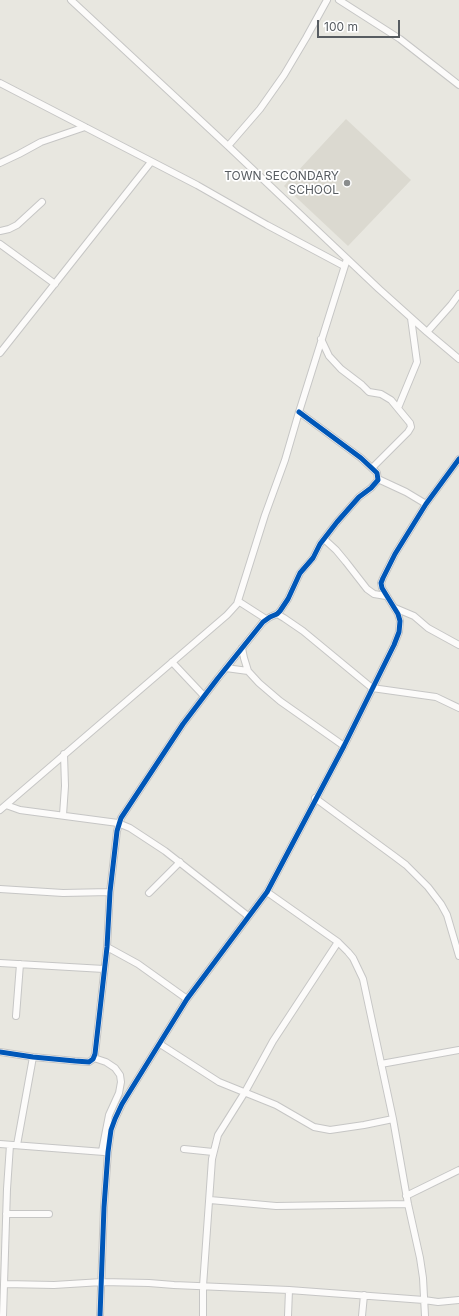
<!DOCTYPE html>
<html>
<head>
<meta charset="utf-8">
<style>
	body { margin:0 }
	#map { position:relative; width:459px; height:1316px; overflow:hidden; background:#e8e7e0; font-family:Inter,sans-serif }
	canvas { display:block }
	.scale { position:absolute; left:317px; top:20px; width:83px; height:18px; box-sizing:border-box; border:2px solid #575c61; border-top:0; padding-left:5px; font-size:12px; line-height:14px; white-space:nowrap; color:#575c61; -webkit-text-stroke:3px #fff; paint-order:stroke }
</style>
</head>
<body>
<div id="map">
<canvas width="459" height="1316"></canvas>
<div class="scale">100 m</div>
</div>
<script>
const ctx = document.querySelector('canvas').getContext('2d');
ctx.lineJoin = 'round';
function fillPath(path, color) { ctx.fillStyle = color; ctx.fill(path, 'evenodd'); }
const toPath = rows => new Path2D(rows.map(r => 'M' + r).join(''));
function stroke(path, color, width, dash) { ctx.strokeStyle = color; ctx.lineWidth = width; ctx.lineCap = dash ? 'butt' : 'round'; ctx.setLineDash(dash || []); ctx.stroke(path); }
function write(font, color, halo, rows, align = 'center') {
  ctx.font = font + ' Inter,sans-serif'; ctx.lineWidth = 3.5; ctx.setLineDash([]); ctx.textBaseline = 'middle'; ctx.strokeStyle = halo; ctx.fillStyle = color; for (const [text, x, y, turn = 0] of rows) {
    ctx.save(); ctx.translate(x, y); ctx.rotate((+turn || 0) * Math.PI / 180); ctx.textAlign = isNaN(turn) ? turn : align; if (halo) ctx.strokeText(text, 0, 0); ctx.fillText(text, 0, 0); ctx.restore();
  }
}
const education = toPath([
	[346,119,411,180,348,246,284,186]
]);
const minor = toPath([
	[71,0,228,146,379,289,427,332,459,359],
	[339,0,400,39,459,85],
	[0,83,197,185,267,225,344,266],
	[228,146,260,109,284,75,306,38,327,0],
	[0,163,19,154,41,142,85,127],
	[0,231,9,229,17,225,42,202],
	[0,244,55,284],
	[427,332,451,305,459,294],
	[321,339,329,356,341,369,362,385,369,392,381,394,391,400,410,423,411,427,408,432,372,468],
	[0,353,151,162],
	[398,408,417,362,411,318],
	[378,479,406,492,426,504],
	[324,539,336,550,346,562,367,589,374,594,386,596],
	[238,601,266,619],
	[395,608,414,616,428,628,459,645],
	[277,614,284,618,303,631,372,688,436,697,459,708],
	[242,648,244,658,248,671,259,683,280,701,344,746],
	[172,662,204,696],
	[226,668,248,671],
	[315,798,394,856,406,865,428,887,441,904,447,915,459,956],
	[6,805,20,810,118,823,130,828,165,851,248,916],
	[0,810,227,615,237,604,265,515,285,460,299,412,347,259],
	[63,815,65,786,64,754],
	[0,889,63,893,110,892],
	[267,892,338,942,348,952,353,958,363,979,393,1119,408,1204,420,1258,423,1278,425,1316],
	[149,893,180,862],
	[107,947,138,964,187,999],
	[0,963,104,969],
	[16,1016,20,964],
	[160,1044,219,1082,276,1105,314,1127,330,1130,364,1125,393,1119],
	[0,1052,33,1057,75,1061,89,1062,93,1059,95,1054,107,947,110,892,117,831,121,818,183,724,218,678,263,622,270,617,277,614,280,611,288,599,300,573,313,558,320,544,337,522,359,497,371,488,378,480,377,473,361,458,299,412],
	[94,1058,106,1062,115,1068,120,1075,121,1082,119,1093,109,1115,102,1151],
	[381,1064,459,1050],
	[0,1144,104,1152],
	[17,1145,33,1057],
	[184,1149,213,1152],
	[406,1196,459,1170],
	[210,1200,276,1206,408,1204],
	[6,1214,49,1214],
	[5,1284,54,1285,102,1282,149,1283,174,1285,289,1290,424,1300,438,1302,459,1300],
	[3,1316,7,1189,10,1145],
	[100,1316,104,1207,108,1152,111,1130,115,1119,122,1104,187,999,267,892,344,746,394,645,399,632,400,621,398,614,382,588,381,583,383,578,395,554,426,504,459,459],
	[203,1316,203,1286,212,1159,218,1135,245,1092,273,1041,338,942],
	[288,1316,289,1290],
	[362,1316,364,1295]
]);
const cycleway = toPath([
	[0,1052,33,1057,75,1061,89,1062,93,1059,95,1054,107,947,110,892,117,831,121,818,183,724,218,678,263,622,270,617,277,614,280,611,288,599,300,573,313,558,320,544,337,522,359,497,371,488,378,480,377,473,361,458,299,412],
	[100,1316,104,1207,108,1152,111,1130,115,1119,122,1104,187,999,267,892,344,746,394,645,399,632,400,621,398,614,382,588,381,583,383,578,395,554,426,504,459,459]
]);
const markers = [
	[347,183,4,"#8a8d8d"]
];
const poiNames = [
	["TOWN SECONDARY",339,176],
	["SCHOOL",339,190]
];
fillPath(education, '#dbd9d0');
stroke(minor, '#c6c6c5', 8);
stroke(minor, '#fcfbfa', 6);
stroke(cycleway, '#0057b8', 5);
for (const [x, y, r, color] of markers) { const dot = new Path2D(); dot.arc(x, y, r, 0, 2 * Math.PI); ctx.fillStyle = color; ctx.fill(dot); stroke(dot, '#fff', 1.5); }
write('12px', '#575c61', '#fff', poiNames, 'right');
</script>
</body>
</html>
